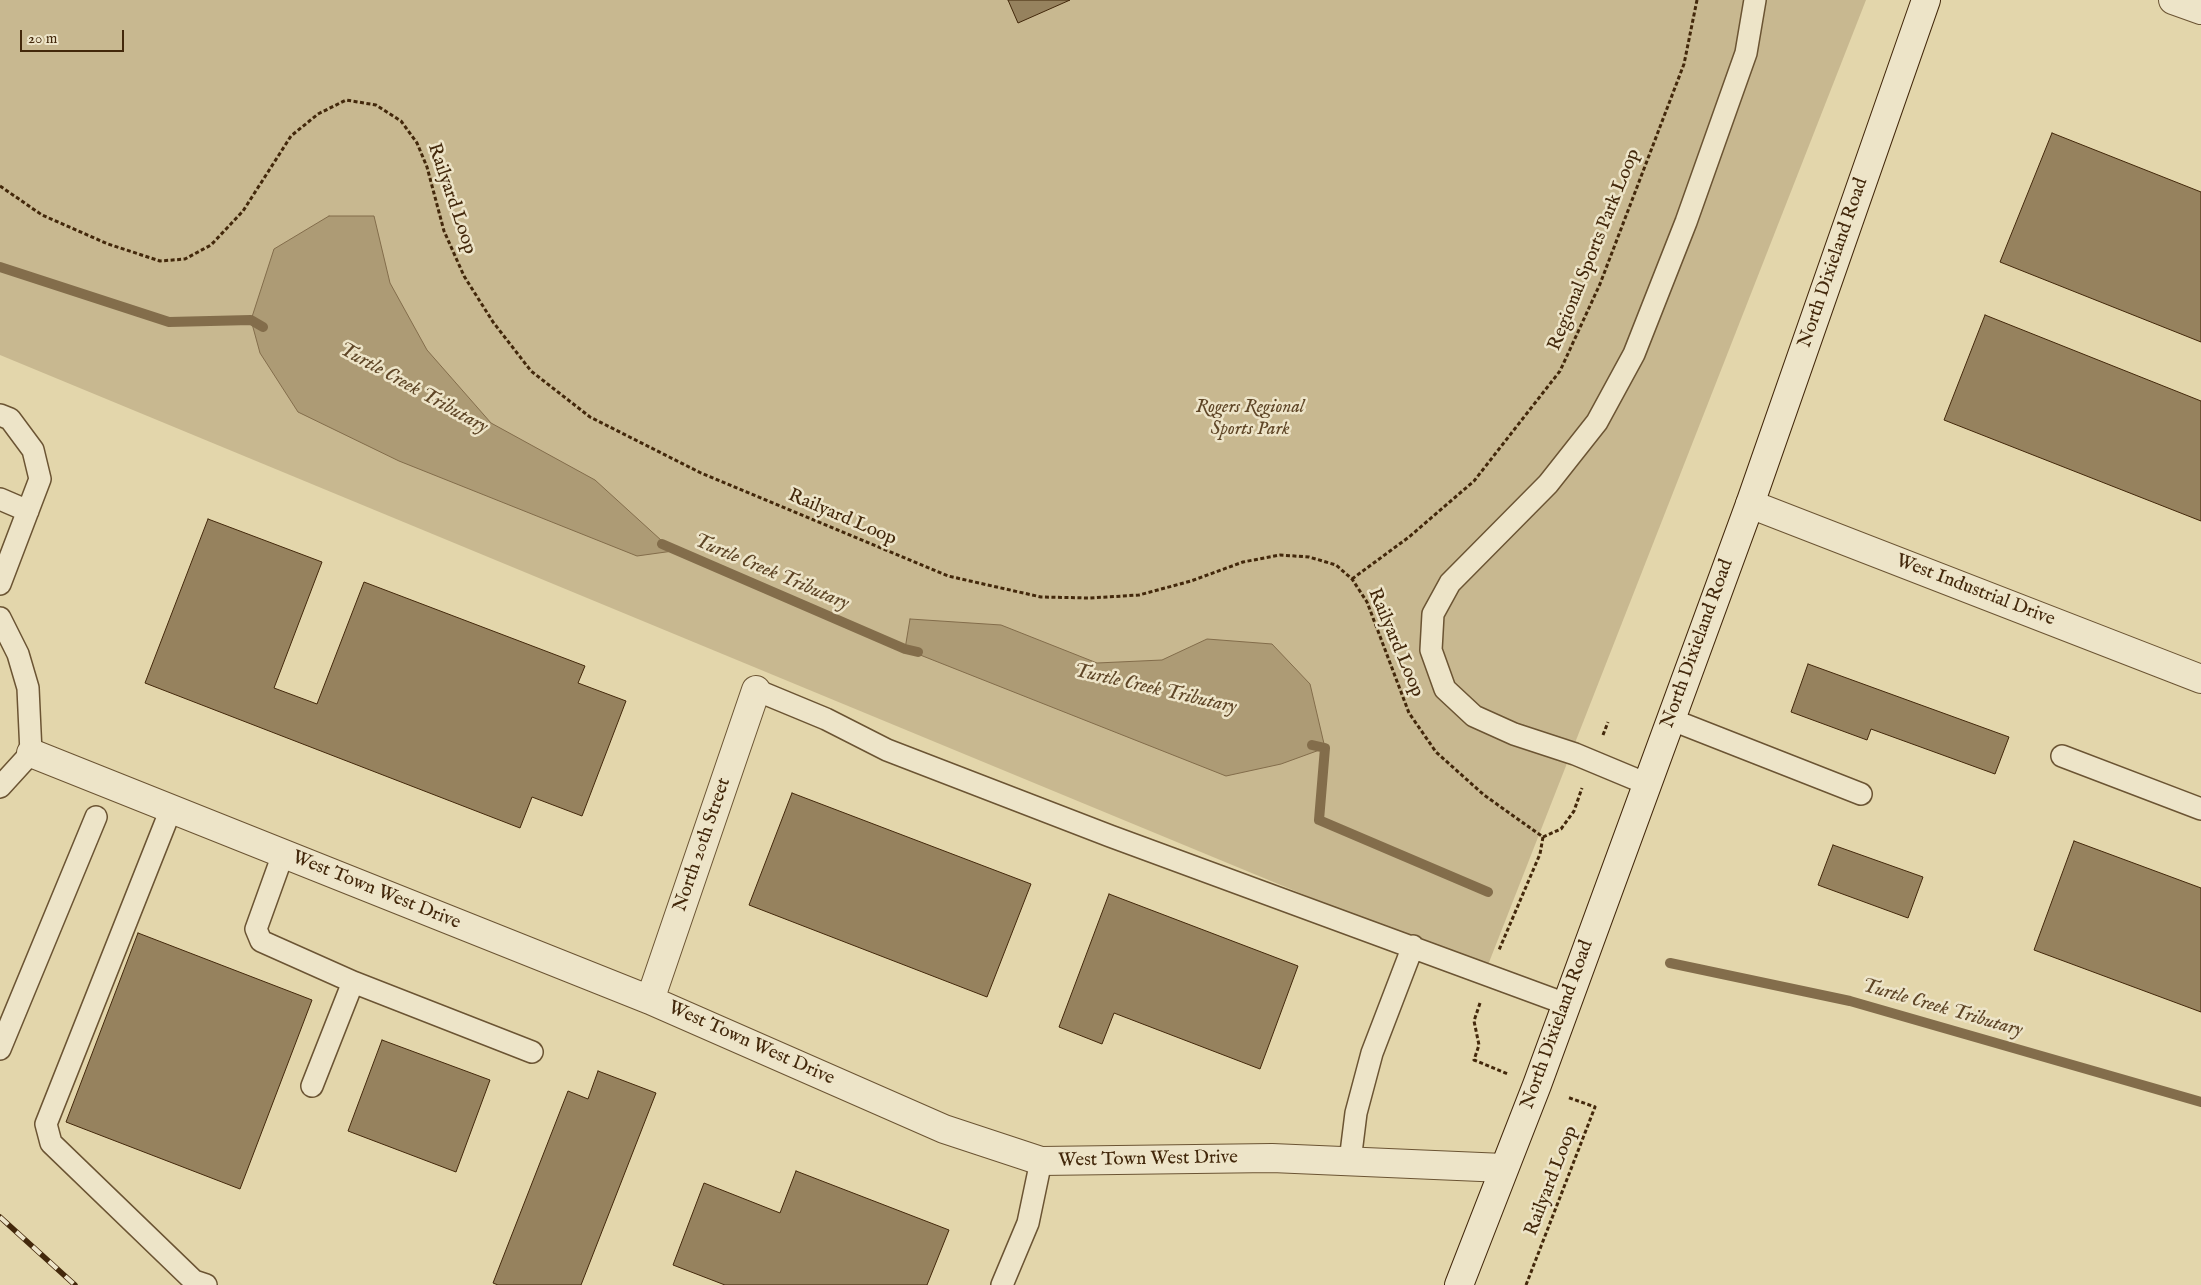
<!DOCTYPE html>
<html>
<head>
<meta charset="utf-8">
<style>
	body { margin:0 }
	#map { position:relative; width:2201px; height:1285px; overflow:hidden; background:#e3d6ab; font-family:"IM FELL English",serif }
	canvas { display:block }
	.scale { position:absolute; left:20px; top:30px; width:104px; height:22px; box-sizing:border-box; border:2px solid #43280b; border-top:0; padding-left:6px; font-size:15px; line-height:18px; white-space:nowrap; color:#43280b; -webkit-text-stroke:4px #ede4c8; paint-order:stroke }
</style>
</head>
<body>
<div id="map">
<canvas width="2201" height="1285"></canvas>
<div class="scale">20 m</div>
</div>
<script>
const ctx = document.querySelector('canvas').getContext('2d');
ctx.lineJoin = 'round';
function fillPath(path, color) { ctx.fillStyle = color; ctx.fill(path, 'evenodd'); }
const toPath = rows => new Path2D(rows.map(r => 'M' + r).join(''));
function stroke(path, color, width, dash) { ctx.strokeStyle = color; ctx.lineWidth = width; ctx.lineCap = dash ? 'butt' : 'round'; ctx.setLineDash(dash || []); ctx.stroke(path); }
function write(font, color, halo, rows, align = 'center') {
  ctx.font = font + ' "IM FELL English",serif'; ctx.lineWidth = 5; ctx.setLineDash([]); ctx.textBaseline = 'middle'; ctx.strokeStyle = halo; ctx.fillStyle = color; for (const [text, x, y, turn = 0] of rows) {
    ctx.save(); ctx.translate(x, y); ctx.rotate((+turn || 0) * Math.PI / 180); ctx.textAlign = isNaN(turn) ? turn : align; if (halo) ctx.strokeText(text, 0, 0); ctx.fillText(text, 0, 0); ctx.restore();
  }
}
const green = toPath([
	[0,0,1866,0,1486,970,0,355]
]);
const water = toPath([
	[329,216,374,216,390,283,427,350,491,423,595,480,673,551,637,556,399,461,298,412,260,353,251,320,274,249,329,216],
	[910,619,1001,625,1097,663,1162,660,1207,639,1272,644,1310,684,1325,748,1281,764,1226,776,905,649,910,619]
]);
const stream = toPath([
	[0,267,169,322,251,320,263,327],
	[662,544,905,649,918,652],
	[1312,745,1325,748,1319,820,1488,892],
	[1670,963,1850,1001,2201,1102]
]);
const building = toPath([
	[1008,0,1070,0,1018,23,1008,0],
	[2052,133,2201,192,2201,342,2000,262,2052,133],
	[1985,315,2201,401,2201,521,1944,420,1985,315],
	[208,519,322,562,274,688,317,704,364,582,585,666,578,683,626,701,582,816,532,797,520,828,145,683,208,519],
	[1808,664,2009,737,1995,774,1871,729,1867,740,1791,712,1808,664],
	[792,793,1031,884,987,997,749,905,792,793],
	[2074,841,2201,888,2201,1012,2034,950,2074,841],
	[1833,845,1923,877,1908,918,1818,885,1833,845],
	[1109,894,1298,966,1260,1069,1114,1013,1102,1044,1059,1027,1109,894],
	[138,933,312,1000,240,1189,66,1122,138,933],
	[382,1040,490,1080,456,1172,348,1131,382,1040],
	[598,1071,656,1093,581,1285,498,1285,493,1283,568,1091,588,1099,598,1071],
	[796,1171,949,1230,927,1285,725,1285,673,1265,704,1183,780,1213,796,1171]
]);
const path = toPath([
	[0,186,42,215,108,244,160,261,185,259,211,245,243,211,291,136,318,114,346,100,376,105,401,121,417,143,427,167,444,231,464,276,493,322,531,371,590,417,701,473,948,576,1041,597,1090,598,1139,595,1191,581,1243,562,1280,555,1309,557,1336,565,1352,579,1367,602,1409,713,1436,752,1484,795,1543,837,1540,854,1499,950],
	[1352,579,1409,537,1474,481,1560,371,1600,284,1684,64,1697,0],
	[1603,735,1608,722],
	[1543,837,1561,829,1574,811,1582,788],
	[1480,1003,1474,1021,1479,1045,1474,1060,1508,1074],
	[1526,1285,1595,1107,1567,1097]
]);
const lane = toPath([
	[0,415,10,419,33,450,40,479,0,584],
	[0,499,28,511],
	[0,618,18,654,28,688,31,753,0,787],
	[756,690,826,719,887,750,1110,836,1566,1004],
	[1670,719,1861,794],
	[2062,756,2201,809],
	[1647,784,1575,754,1514,734,1474,716,1445,689,1431,650,1433,614,1450,583,1548,484,1597,422,1634,354,1686,222,1746,53,1755,0],
	[171,809,46,1124,51,1143,194,1281,206,1285],
	[283,854,256,929,261,941,353,982,532,1052],
	[0,1049,96,817],
	[312,1086,353,982],
	[1350,1161,1356,1113,1372,1053,1413,946],
	[1002,1285,1028,1223,1041,1161]
]);
const street = toPath([
	[2173,0,2201,10],
	[1750,504,2201,679],
	[31,753,650,1000,944,1129,1041,1161,1272,1158,1504,1168],
	[650,1000,756,690]
]);
const secondary = toPath([
	[1459,1285,1537,1085,1750,504,1926,0]
]);
const rail = toPath([
	[0,1217,75,1285]
]);
const streetNames = [
	["Railyard Loop",451,199,71],
	["Regional Sports Park Loop",1595,250,-68],
	["North Dixieland Road",1834,263,-71],
	["Railyard Loop",842,518,23],
	["West Industrial Drive",1975,591,21],
	["Railyard Loop",1395,643,67],
	["North Dixieland Road",1698,644,-70],
	["North 20th Street",703,845,-71],
	["West Town West Drive",376,891,22],
	["North Dixieland Road",1558,1025,-70],
	["West Town West Drive",751,1044,24],
	["West Town West Drive",1148,1160,-1],
	["Railyard Loop",1552,1181,-69]
];
const parkNames = [
	["Rogers Regional",1250,408],
	["Sports Park",1250,430]
];
const waterNames = [
	["Turtle Creek Tributary",413,389,29],
	["Turtle Creek Tributary",771,573,23],
	["Turtle Creek Tributary",1155,690,13],
	["Turtle Creek Tributary",1942,1009,16]
];
fillPath(green, '#c8b890');
fillPath(water, '#ad9b75');
stroke(water, '#836d4b', 1);
stroke(stream, '#836d4b', 10);
fillPath(building, '#96825e');
stroke(building, '#43280b', 1);
stroke(lane, '#6b5433', 24);
stroke(street, '#6b5433', 30);
stroke(secondary, '#43280b', 30);
stroke(path, '#43280b', 3, [4, 2.5]);
stroke(lane, '#ede4c8', 21);
stroke(street, '#ede4c8', 28);
stroke(secondary, '#ede4c8', 28);
stroke(rail, '#43280b', 5.5);
stroke(rail, '#ede4c8', 4, [11]);
write('19px', '#43280b', '#ede4c8', streetNames);
write('italic 19px', '#5e4526', '#ede4c8', parkNames);
write('italic 20px', '#5e4526', '#ede4c8', waterNames);
</script>
</body>
</html>
